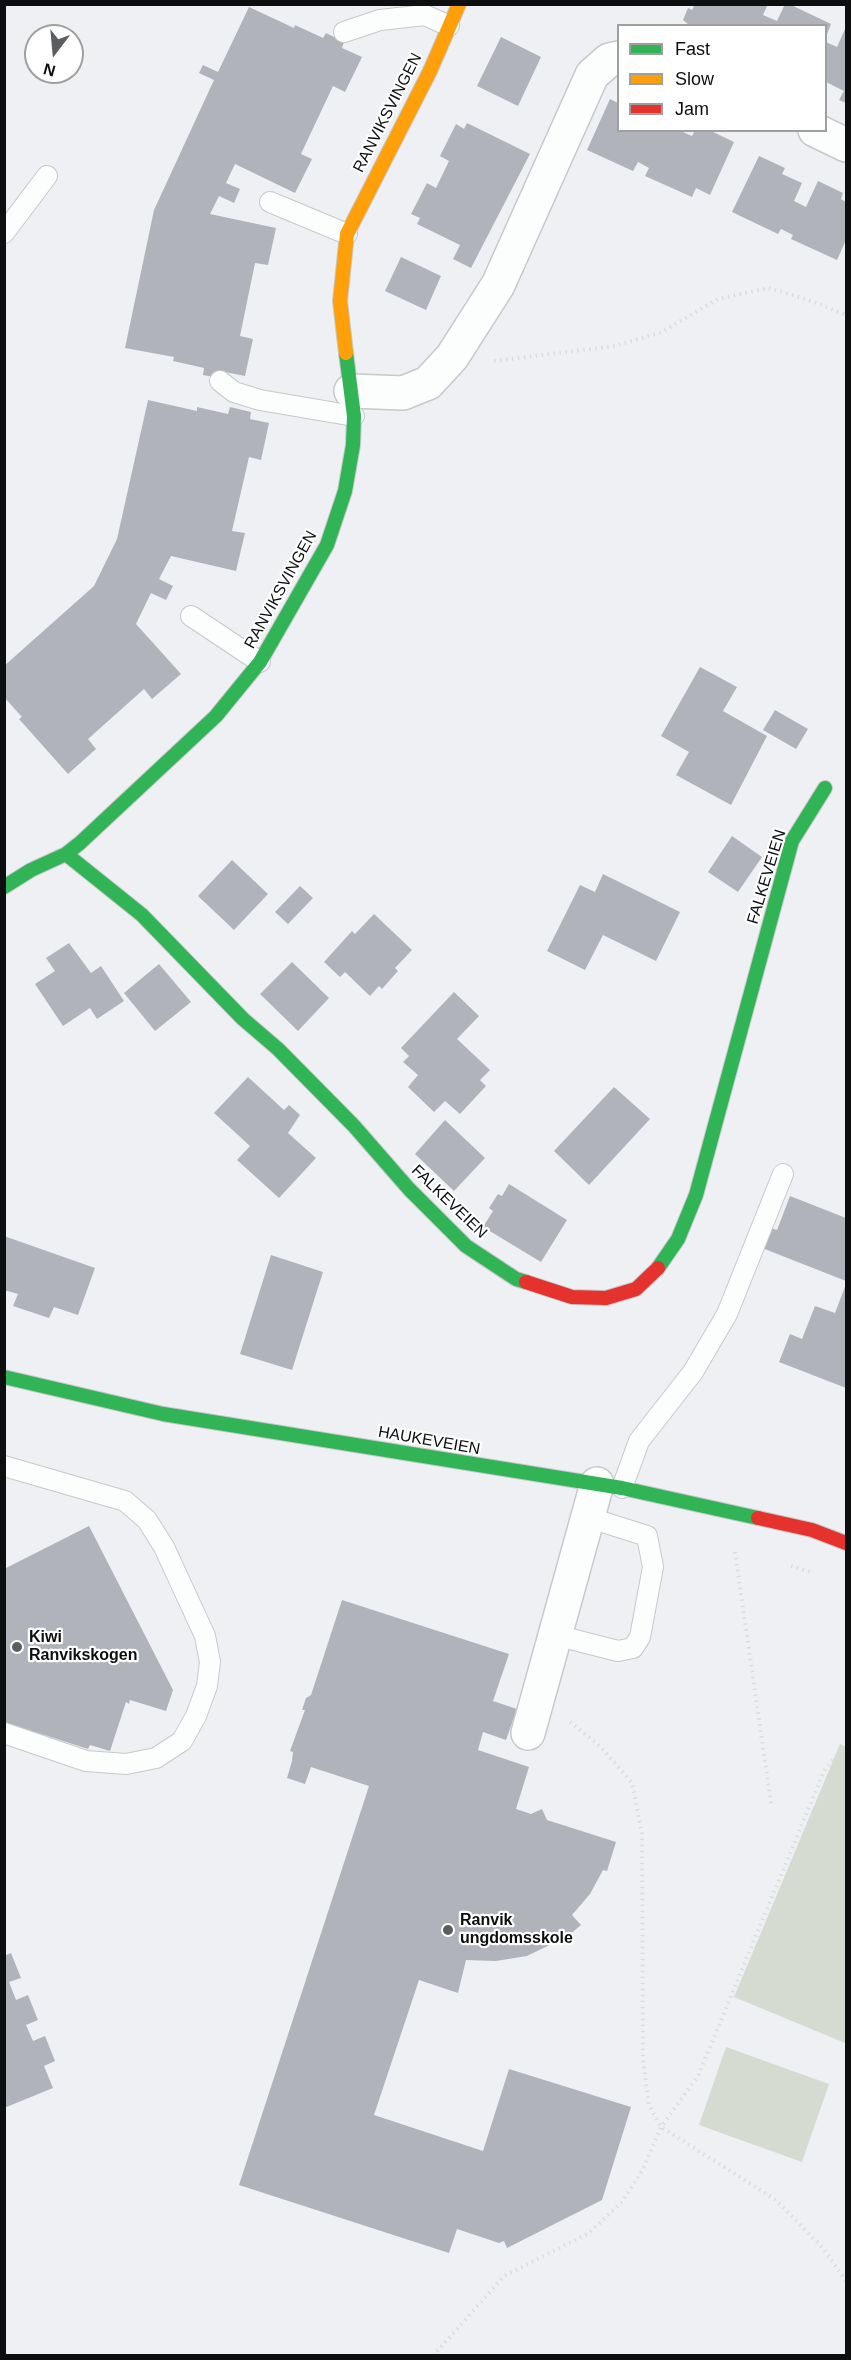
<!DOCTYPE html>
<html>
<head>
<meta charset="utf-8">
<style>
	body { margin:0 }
	#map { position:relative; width:851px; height:2360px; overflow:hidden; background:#eef0f3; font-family:Arial,sans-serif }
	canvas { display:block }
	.frame { position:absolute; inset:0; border:6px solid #0c0e10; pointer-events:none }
	.legend { position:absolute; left:617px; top:24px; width:210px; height:108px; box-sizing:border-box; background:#fff; border:2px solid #9e9f9f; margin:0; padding:8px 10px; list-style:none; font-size:18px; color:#0c0e10 }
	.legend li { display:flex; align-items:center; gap:12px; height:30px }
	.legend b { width:30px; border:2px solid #9e9f9f }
	.north { position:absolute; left:24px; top:24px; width:60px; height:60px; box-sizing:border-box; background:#fff; border:2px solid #9e9f9f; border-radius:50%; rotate:196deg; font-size:16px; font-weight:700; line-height:24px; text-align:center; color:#0c0e10 }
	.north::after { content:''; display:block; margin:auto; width:21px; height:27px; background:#5b5d5f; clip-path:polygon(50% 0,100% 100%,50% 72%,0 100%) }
</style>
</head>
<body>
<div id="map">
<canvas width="851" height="2360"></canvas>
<div class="frame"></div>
<ul class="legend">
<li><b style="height:8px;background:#30b455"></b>Fast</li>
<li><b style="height:8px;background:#ff9f0a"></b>Slow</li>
<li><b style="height:8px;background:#e5322d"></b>Jam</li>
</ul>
<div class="north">N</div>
</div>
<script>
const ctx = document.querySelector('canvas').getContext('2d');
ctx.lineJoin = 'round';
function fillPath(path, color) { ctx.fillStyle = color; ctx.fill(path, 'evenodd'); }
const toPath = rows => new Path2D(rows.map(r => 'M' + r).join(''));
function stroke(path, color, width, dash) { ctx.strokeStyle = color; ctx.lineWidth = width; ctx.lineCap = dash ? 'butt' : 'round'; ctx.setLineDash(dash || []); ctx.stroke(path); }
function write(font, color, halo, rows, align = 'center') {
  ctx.font = font + ' Arial,sans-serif'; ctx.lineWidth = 4.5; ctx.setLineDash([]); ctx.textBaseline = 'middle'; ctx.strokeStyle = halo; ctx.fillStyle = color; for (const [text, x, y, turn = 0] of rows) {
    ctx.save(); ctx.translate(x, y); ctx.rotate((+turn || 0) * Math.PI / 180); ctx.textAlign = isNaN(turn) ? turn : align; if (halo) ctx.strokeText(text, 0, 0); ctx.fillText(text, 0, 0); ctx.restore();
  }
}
const green = toPath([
	[840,1744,846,1747,845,2043,734,1997],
	[726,2047,829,2084,802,2162,699,2125]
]);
const building = toPath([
	[695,4,768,4,763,15,777,21,785,4,789,4,831,24,826,37,826,26,690,26,683,20,688,8,692,10],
	[249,7,294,28,295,25,323,38,326,33,344,42,342,48,362,57,345,92,333,86,301,154,312,159,295,193,235,164,226,183,240,189,234,203,219,196,210,214,276,228,268,265,255,263,240,336,253,339,245,376,225,372,224,379,203,375,204,368,173,361,174,357,125,348,154,210,214,80,199,73,203,65,218,72],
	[845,29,846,30,846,103,839,100,844,91,826,82,826,42,837,47],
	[501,37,541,57,518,106,477,86],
	[610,99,618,103,618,130,678,130,692,136,695,130,709,130,734,142,710,195,696,188,692,197,645,176,649,168,638,162,633,171,587,150],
	[467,123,530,154,471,268,453,259,460,245,417,224,420,218,411,214,427,183,436,188,449,161,440,156,456,124,464,129],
	[759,156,785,168,782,174,802,183,794,201,806,207,818,181,843,193,841,199,846,202,846,240,837,260,791,239,793,235,781,229,778,234,732,212],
	[401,257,441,276,426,310,385,291],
	[148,400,197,411,197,407,228,414,230,407,251,412,250,419,269,423,261,460,249,457,232,531,245,533,236,571,171,556,159,579,173,586,166,600,151,593,136,624,181,674,152,699,144,689,88,739,96,749,68,774,19,719,22,717,4,697,4,666,94,586,117,539],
	[700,667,737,687,723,711,767,736,731,805,676,775,689,752,661,736],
	[775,710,808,729,796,749,763,730],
	[732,836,762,857,738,892,708,872],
	[232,860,268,894,234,930,198,896],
	[603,874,680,912,656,961,603,935,585,970,547,951,580,885,595,892],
	[300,886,313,898,288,924,275,912],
	[374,914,412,950,395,968,398,971,382,989,379,986,370,996,345,972,340,977,324,962,352,931,355,934],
	[69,943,91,973,101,966,124,1001,97,1019,90,1008,63,1026,35,984,55,971,46,958],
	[292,962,329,998,298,1031,260,994],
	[159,964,191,1002,155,1031,124,993],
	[454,992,479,1016,457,1039,490,1070,480,1080,486,1086,460,1114,445,1101,434,1112,408,1087,418,1075,403,1062,409,1056,401,1048],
	[248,1077,284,1110,289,1105,300,1115,288,1133,316,1158,279,1198,237,1160,250,1146,214,1113],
	[614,1087,650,1119,589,1185,554,1151],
	[445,1120,485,1158,454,1191,415,1154],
	[509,1184,567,1220,541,1262,483,1227,493,1211,489,1208,498,1194,502,1196],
	[790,1196,846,1218,846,1281,757,1246,765,1226,777,1230],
	[4,1236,95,1268,78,1315,54,1307,49,1318,13,1306,18,1294,4,1290],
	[271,1255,323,1272,292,1370,240,1354],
	[846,1284,846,1388,779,1362,790,1334,802,1339,815,1306,835,1313],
	[89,1526,173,1690,166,1711,130,1700,129,1704,126,1702,110,1751,90,1745,88,1749,4,1722,4,1569],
	[342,1600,509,1654,493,1701,517,1709,506,1740,483,1732,478,1750,529,1767,516,1809,531,1814,542,1809,547,1820,616,1842,607,1871,603,1870,590,1894,572,1915,581,1925,568,1936,527,1956,496,1961,466,1960,458,1993,419,1980,374,2115,483,2151,509,2069,631,2107,602,2200,507,2248,504,2241,499,2243,457,2229,449,2253,239,2185,369,1786,311,1767,305,1784,287,1778,292,1761,293,1752,290,1751,305,1710,302,1710,306,1698,311,1695],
	[11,1953,21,1978,9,1982,16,2000,28,1995,38,2020,26,2025,33,2041,45,2036,55,2061,44,2066,53,2088,4,2108,4,1956]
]);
const path = toPath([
	[494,361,615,346,662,332,718,299,768,288,806,299,846,315],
	[735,1552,771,1803],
	[791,1566,813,1573],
	[570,1722,600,1746,632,1783,642,1834,643,2060,649,2105,661,2127,776,2200,823,2248,846,2281],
	[433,2356,504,2276,589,2233,621,2203,642,2171,661,2127,698,2076,824,1771,846,1744]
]);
const lane = toPath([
	[344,32,380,20,425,15,449,26],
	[270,202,347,234],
	[4,233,47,176],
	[220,381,234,392,260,400,354,416],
	[191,616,260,662],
	[4,1466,125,1501,147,1520,164,1547,205,1636,210,1662,207,1686,196,1716,182,1741,156,1758,126,1764,86,1761,4,1733],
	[622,1488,639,1441,693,1372,727,1314,783,1174],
	[555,1635,618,1651,633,1648,640,1637,653,1567,647,1536,587,1517]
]);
const street = toPath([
	[815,130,846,145],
	[351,391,403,393,428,383,452,357,498,285,592,75,609,60,618,58],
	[528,1733,597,1484]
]);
const fast = toPath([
	[66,854,142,915,243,1019,278,1049,354,1126,409,1189,466,1246,516,1279,526,1282],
	[4,887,31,870,66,854,80,843,216,716,260,662,327,545,345,491,353,445,354,416,346,353],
	[658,1268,678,1239,696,1195,792,841,825,788],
	[4,1377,163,1414,622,1488,758,1518]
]);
const slow = toPath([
	[346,353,340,301,347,234,430,71,459,4]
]);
const jam = toPath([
	[526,1282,572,1297,606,1298,636,1289,658,1268],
	[758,1518,812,1530,846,1543]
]);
const markers = [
	[17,1647,6,"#5b5d5f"],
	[448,1930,6,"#5b5d5f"]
];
const streetNames = [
	["RANVIKSVINGEN",388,113,-63],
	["RANVIKSVINGEN",281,590,-61],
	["FALKEVEIEN",767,877,-73],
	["FALKEVEIEN",449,1202,44],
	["HAUKEVEIEN",429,1441,10]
];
const poiNames = [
	["Kiwi",29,1638],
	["Ranvikskogen",29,1656],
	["Ranvik",460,1921],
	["ungdomsskole",460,1939]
];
fillPath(green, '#d5dbd0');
fillPath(building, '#b0b4ba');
stroke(lane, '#c7c8cb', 22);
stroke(street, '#c7c8cb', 36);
stroke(fast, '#c7c8cb', 16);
stroke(slow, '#c7c8cb', 16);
stroke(jam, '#c7c8cb', 16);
stroke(path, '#dbdcdd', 4, [1.5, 4.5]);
stroke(lane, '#fcfdfd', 20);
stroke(street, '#fcfdfd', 33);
stroke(fast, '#30b455', 14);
stroke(slow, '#ff9f0a', 14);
stroke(jam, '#e5322d', 14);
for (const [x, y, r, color] of markers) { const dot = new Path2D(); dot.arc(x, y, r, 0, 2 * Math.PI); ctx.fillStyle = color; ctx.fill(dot); stroke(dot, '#fff', 2); }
write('16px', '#0c0e10', '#fff', streetNames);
write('bold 16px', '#0c0e10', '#fff', poiNames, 'left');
</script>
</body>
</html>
